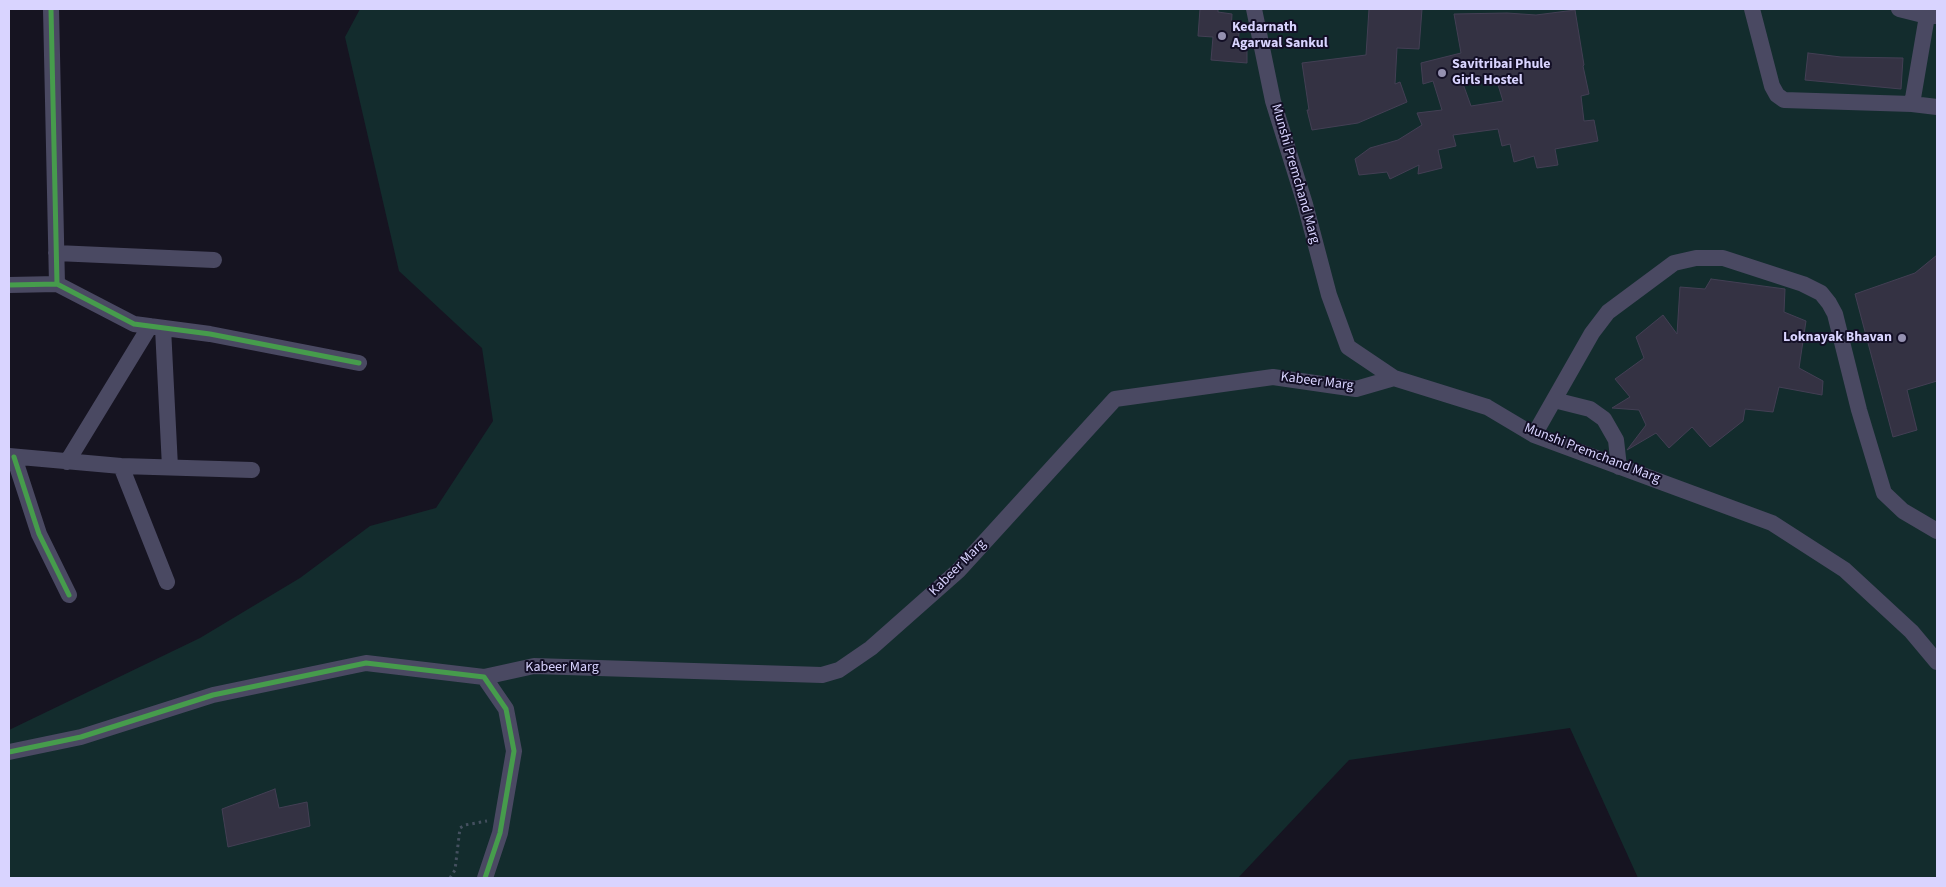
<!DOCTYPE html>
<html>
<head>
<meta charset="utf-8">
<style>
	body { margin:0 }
	#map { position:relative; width:1946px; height:887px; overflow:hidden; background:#161421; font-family:"Source Sans 3",sans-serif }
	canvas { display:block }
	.frame { position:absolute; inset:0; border:10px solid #d9d4ff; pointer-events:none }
</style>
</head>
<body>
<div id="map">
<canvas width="1946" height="887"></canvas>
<div class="frame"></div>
</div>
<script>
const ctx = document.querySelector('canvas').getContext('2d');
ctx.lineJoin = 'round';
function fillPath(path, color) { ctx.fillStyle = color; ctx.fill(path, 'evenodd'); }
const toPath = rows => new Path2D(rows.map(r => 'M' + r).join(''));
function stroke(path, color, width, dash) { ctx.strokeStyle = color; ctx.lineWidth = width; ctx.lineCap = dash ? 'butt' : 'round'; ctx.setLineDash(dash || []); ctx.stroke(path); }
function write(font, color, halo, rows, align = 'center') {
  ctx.font = font + ' "Source Sans 3",sans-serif'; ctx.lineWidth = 4; ctx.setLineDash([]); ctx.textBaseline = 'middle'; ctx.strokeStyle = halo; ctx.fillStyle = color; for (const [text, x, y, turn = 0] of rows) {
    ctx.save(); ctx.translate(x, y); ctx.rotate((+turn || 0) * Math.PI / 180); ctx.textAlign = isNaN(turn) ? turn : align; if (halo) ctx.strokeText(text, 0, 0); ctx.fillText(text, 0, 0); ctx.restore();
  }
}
const green = toPath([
	[360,9,1937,9,1937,878,1638,878,1570,728,1349,760,1238,878,9,878,9,730,200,638,300,578,370,526,436,508,493,421,482,348,399,271,345,37]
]);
const building = toPath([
	[1200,9,1218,9,1218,12,1232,14,1231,32,1239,33,1238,44,1247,44,1247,63,1211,60,1213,37,1198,36,1200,9],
	[1369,9,1422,9,1419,49,1397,48,1395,84,1400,82,1407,102,1358,123,1312,130,1307,110,1309,110,1302,63,1366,55,1369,9],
	[1575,10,1584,65,1583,66,1589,94,1581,96,1584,121,1594,120,1598,141,1555,149,1558,165,1537,168,1534,156,1514,162,1510,144,1502,146,1498,129,1453,135,1456,146,1438,150,1442,168,1418,174,1419,165,1390,179,1387,172,1359,175,1355,159,1370,148,1398,140,1422,125,1417,113,1442,110,1433,81,1423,84,1421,63,1461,53,1454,14,1507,13,1536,15,1575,10],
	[1495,75,1503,101,1471,106,1462,81,1495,75],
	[1808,53,1841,57,1903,58,1901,89,1805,80,1808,53],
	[1937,255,1937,381,1907,390,1917,430,1893,437,1855,294,1915,273,1937,255],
	[1711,279,1785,289,1784,312,1806,321,1799,368,1823,381,1822,395,1779,387,1773,412,1745,409,1743,421,1710,447,1692,427,1669,448,1656,433,1627,450,1646,425,1639,410,1612,408,1630,397,1615,379,1644,358,1636,337,1663,315,1677,334,1680,287,1705,289,1711,279],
	[275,789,279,808,307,802,310,826,228,847,222,809,275,789]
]);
const path = toPath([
	[450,878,455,870,460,828,465,825,487,821]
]);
const minor = toPath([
	[1254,9,1273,101,1305,204,1329,295,1348,347,1394,378,1487,407,1534,435,1772,523,1845,570,1911,631,1937,662],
	[1752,9,1772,86,1777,95,1784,100,1912,104,1937,107],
	[1899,9,1927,16,1936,16],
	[1912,104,1927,16],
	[56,253,214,260],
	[57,284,134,324,210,334,359,363],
	[9,285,57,284,51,9],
	[163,328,170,467],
	[1554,400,1590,409,1604,419,1616,440,1619,467],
	[1534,435,1592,333,1608,312,1674,263,1696,258,1723,258,1803,284,1821,293,1829,303,1835,314,1859,410,1884,493,1903,511,1937,531],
	[9,456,121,466,252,470],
	[14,457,39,534,69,595],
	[67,462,150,326],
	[121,466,167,582],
	[484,677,534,666,822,675,839,670,871,648,958,571,1115,399,1273,377,1356,389,1394,378],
	[9,752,81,737,213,695,366,663,484,677,506,709,514,751,500,833,485,878]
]);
const cycleway = toPath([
	[57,284,134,324,210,334,359,363],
	[9,285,57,284,51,9],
	[14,457,39,534,69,595],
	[9,752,81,737,213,695,366,663,484,677,506,709,514,751,500,833,485,878]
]);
const markers = [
	[1222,36,5,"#9591b1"],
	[1442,73,5,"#9591b1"],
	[1902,338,5,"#9591b1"]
];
const poiNames = [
	["Kedarnath",1232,28],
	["Agarwal Sankul",1232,44],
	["Savitribai Phule",1452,65],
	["Girls Hostel",1452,81],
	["Loknayak Bhavan",1892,338,"right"]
];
const streetNames = [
	["Munshi Premchand Marg",1295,174,74],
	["Kabeer Marg",1317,382,7],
	["Munshi Premchand Marg",1592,454,21],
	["Kabeer Marg",958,568,-45],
	["Kabeer Marg",562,668]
];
fillPath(green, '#132c2d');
fillPath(building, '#343243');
stroke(building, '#433f54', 1);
stroke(path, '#44505f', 3, [2.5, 4]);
stroke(minor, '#4a4962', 16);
stroke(cycleway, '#469c4c', 5);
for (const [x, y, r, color] of markers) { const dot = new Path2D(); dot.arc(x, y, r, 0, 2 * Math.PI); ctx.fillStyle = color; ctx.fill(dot); stroke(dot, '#130f26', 2); }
write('bold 14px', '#d9d4ff', '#130f26', poiNames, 'left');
write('14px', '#d9d4ff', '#130f26', streetNames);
</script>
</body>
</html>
